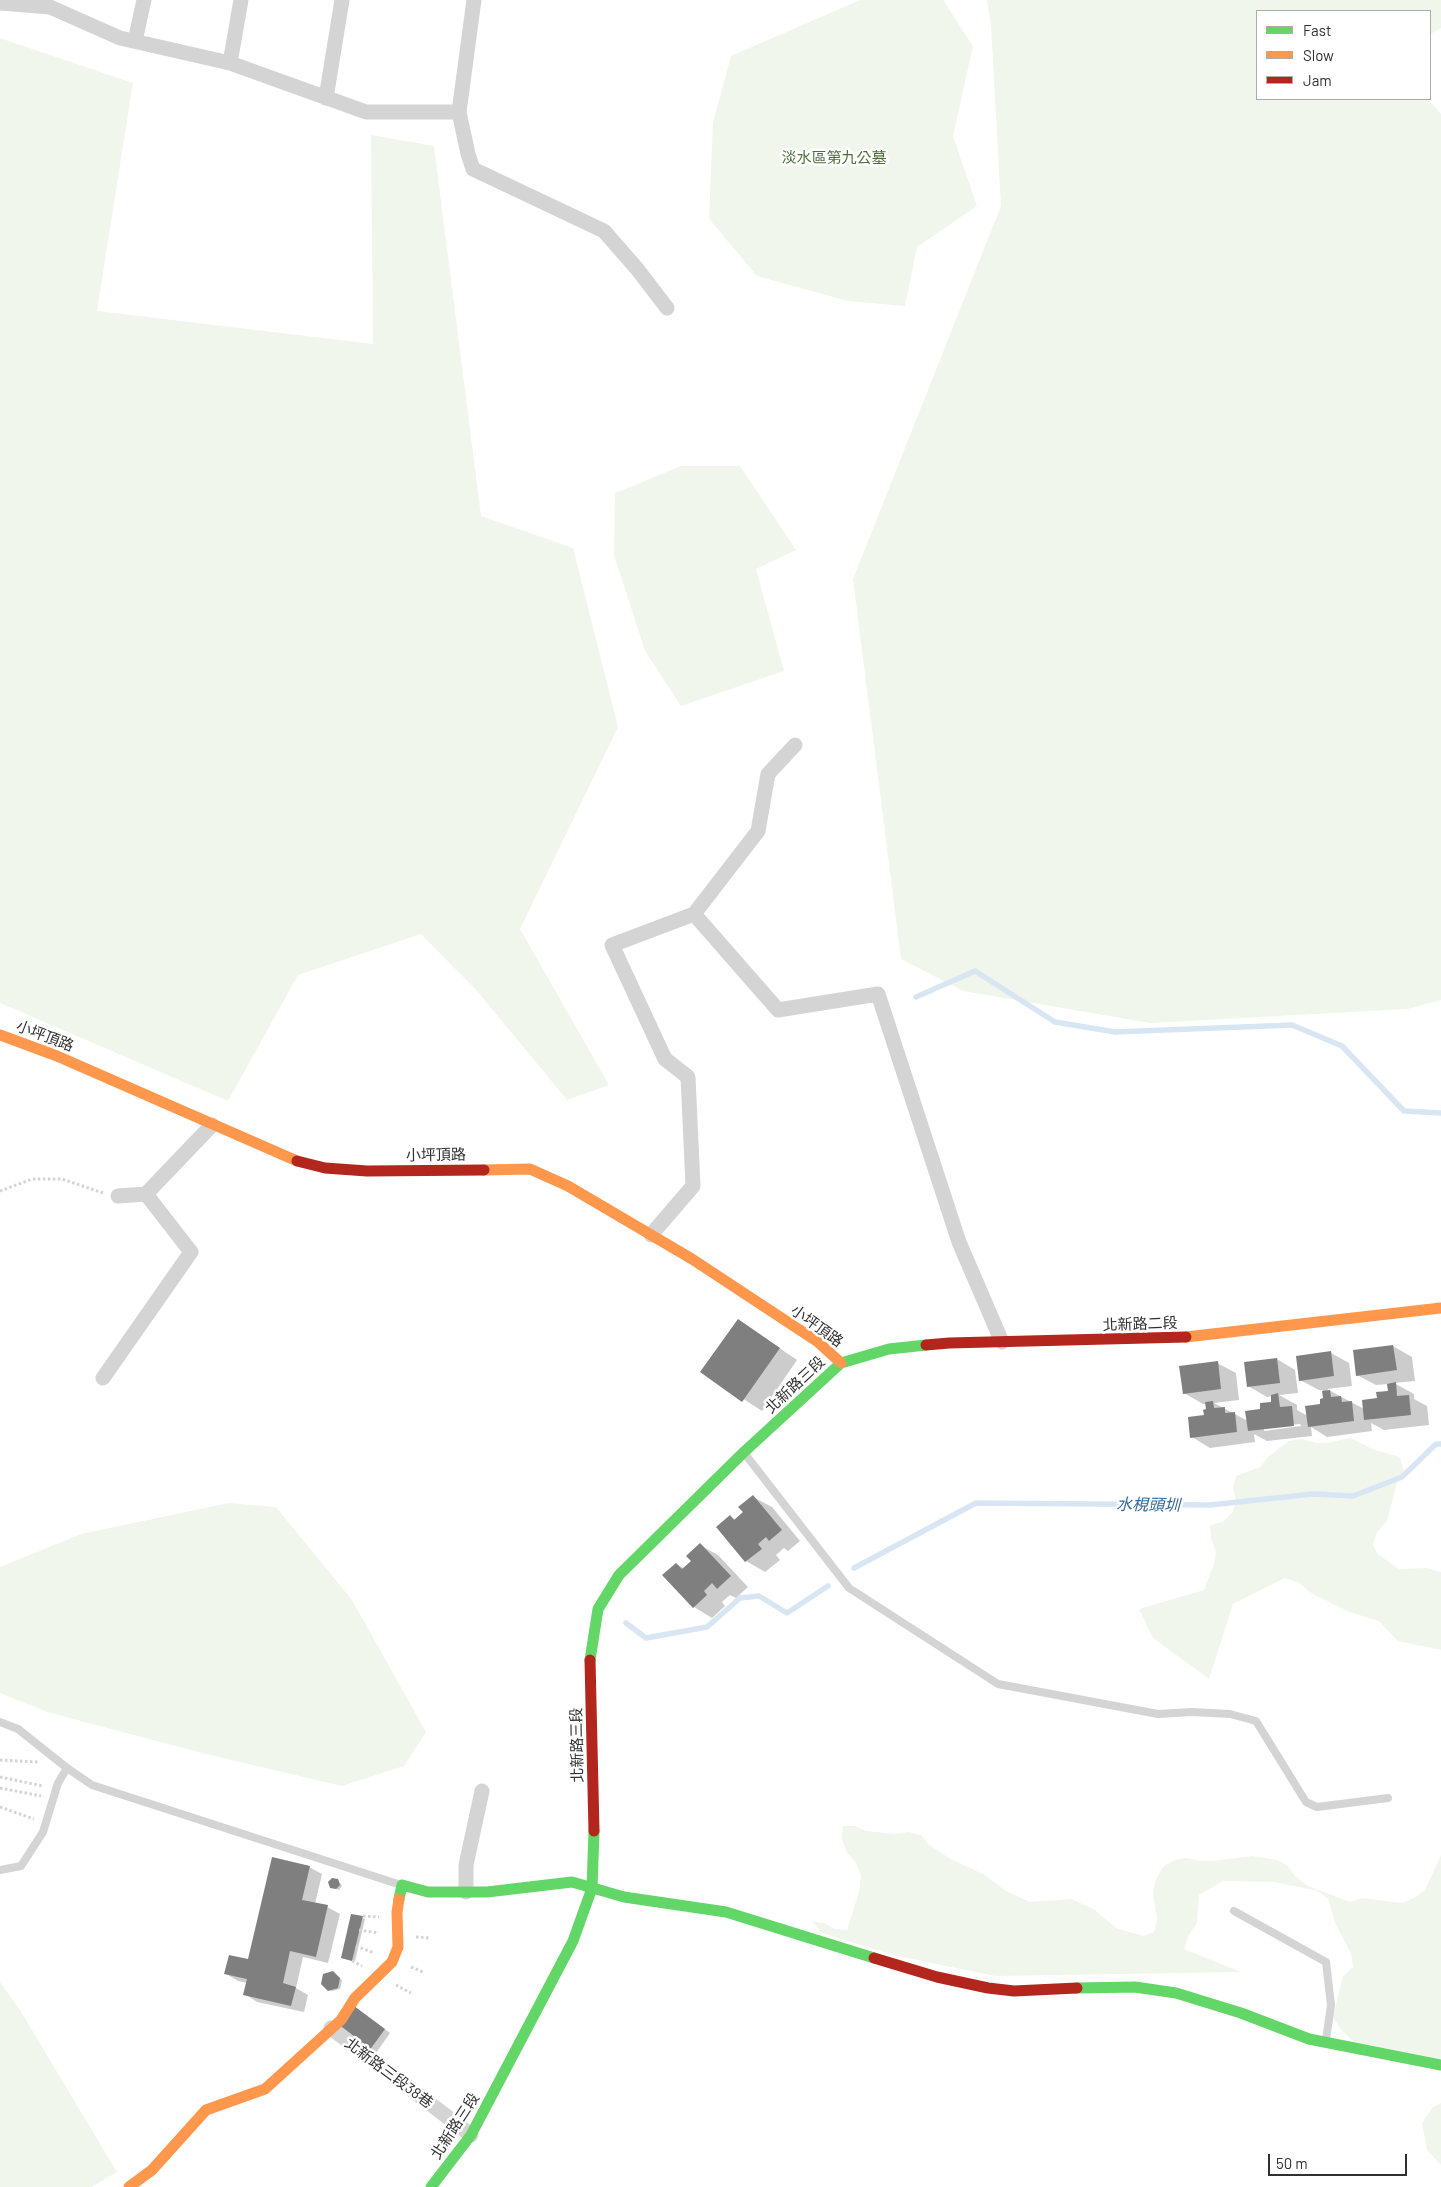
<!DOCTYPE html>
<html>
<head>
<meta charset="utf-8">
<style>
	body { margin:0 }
	#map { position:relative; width:1441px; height:2187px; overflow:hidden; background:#fff; font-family:Barlow,sans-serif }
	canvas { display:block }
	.legend { position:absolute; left:1256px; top:10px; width:175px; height:90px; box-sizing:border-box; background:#fff; border:1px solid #acacac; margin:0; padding:6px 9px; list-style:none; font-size:15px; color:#303030 }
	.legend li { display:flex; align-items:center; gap:10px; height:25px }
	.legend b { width:25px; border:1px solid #acacac }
	.scale { position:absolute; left:1268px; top:2154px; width:139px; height:22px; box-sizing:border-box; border:2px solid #303030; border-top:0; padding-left:6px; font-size:15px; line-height:18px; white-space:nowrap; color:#303030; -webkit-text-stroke:4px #fff; paint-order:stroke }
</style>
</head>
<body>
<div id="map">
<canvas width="1441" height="2187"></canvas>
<ul class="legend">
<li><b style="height:6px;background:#63d668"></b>Fast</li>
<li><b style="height:6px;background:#ff974d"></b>Slow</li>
<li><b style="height:6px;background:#b3261e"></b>Jam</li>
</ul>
<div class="scale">50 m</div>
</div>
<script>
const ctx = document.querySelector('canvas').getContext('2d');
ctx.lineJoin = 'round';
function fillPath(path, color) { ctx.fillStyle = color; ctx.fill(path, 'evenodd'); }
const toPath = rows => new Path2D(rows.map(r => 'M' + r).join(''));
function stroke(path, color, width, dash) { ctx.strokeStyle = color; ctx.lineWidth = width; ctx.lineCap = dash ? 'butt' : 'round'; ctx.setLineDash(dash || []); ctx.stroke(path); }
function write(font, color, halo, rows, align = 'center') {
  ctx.font = font + ' Barlow,"Noto Sans TC",sans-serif'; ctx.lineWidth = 5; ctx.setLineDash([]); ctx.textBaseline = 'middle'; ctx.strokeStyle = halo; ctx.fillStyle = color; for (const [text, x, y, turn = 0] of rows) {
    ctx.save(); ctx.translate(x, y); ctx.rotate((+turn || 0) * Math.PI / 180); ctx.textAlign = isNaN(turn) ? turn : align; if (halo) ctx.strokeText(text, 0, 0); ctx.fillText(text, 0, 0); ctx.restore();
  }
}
const green = toPath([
	[860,0,943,0,973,46,953,136,977,206,917,247,905,306,848,301,757,276,709,219,713,122,731,56],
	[987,0,1441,0,1441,28,1430,35,1430,41,1430,11,1257,11,1257,99,1428,99,1441,114,1441,1000,1408,1009,1150,1023,963,991,901,959,853,579,1001,206,991,25],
	[0,38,133,83,97,311,373,344,371,135,434,146,481,516,573,548,618,727,520,929,609,1085,567,1100,477,991,421,934,298,975,228,1101,0,1003],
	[681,466,740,466,796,550,756,569,784,671,681,706,645,651,614,555,615,493],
	[1350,1438,1375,1450,1400,1457,1404,1472,1397,1483,1387,1521,1377,1532,1373,1545,1378,1554,1399,1569,1427,1568,1441,1572,1441,1650,1398,1641,1379,1621,1349,1612,1311,1593,1299,1583,1285,1578,1233,1604,1209,1679,1153,1638,1139,1609,1204,1590,1214,1564,1216,1552,1211,1538,1210,1525,1222,1522,1232,1513,1236,1501,1233,1488,1236,1476,1260,1467,1268,1457,1289,1441,1302,1439,1316,1443,1327,1443],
	[229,1503,276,1507,352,1600,426,1732,404,1766,342,1786,206,1754,47,1712,0,1693,0,1567,81,1534],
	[843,1826,855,1826,866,1831,895,1834,908,1832,921,1835,929,1845,951,1859,985,1875,1006,1891,1030,1902,1071,1899,1094,1909,1116,1928,1143,1936,1154,1932,1157,1920,1153,1892,1156,1879,1163,1867,1174,1860,1187,1858,1199,1861,1212,1861,1252,1856,1277,1860,1287,1865,1295,1876,1308,1886,1350,1902,1362,1898,1402,1903,1414,1898,1425,1890,1441,1855,1441,2060,1354,2042,1341,2030,1333,2017,1343,1976,1353,1967,1351,1953,1336,1925,1328,1899,1318,1891,1275,1882,1223,1881,1199,1895,1197,1923,1189,1935,1184,1949,1241,1972,995,1976,893,1955,822,1933,812,1921,824,1923,835,1929,847,1930,859,1892,861,1876,856,1863,847,1853,842,1839],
	[0,1982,20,2010,117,2172,92,2187,0,2187],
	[1441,2103,1441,2165,1427,2150,1422,2123,1433,2107]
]);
const shadow = toPath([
	[738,1320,797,1360,762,1411,702,1372],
	[1393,1346,1412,1357,1415,1381,1394,1383,1414,1394,1414,1399,1427,1406,1429,1425,1384,1430,1371,1423,1372,1431,1327,1437,1311,1427,1312,1436,1267,1441,1254,1434,1255,1442,1210,1448,1192,1437,1205,1416,1207,1404,1203,1404,1184,1393,1217,1363,1236,1373,1239,1400,1214,1403,1248,1421,1273,1403,1272,1396,1267,1397,1248,1386,1277,1359,1295,1370,1298,1393,1279,1395,1297,1405,1297,1410,1308,1416,1322,1406,1324,1399,1323,1390,1319,1390,1300,1380,1331,1353,1349,1363,1352,1386,1327,1389,1364,1409,1390,1392,1389,1384,1376,1385,1357,1375],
	[1300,1424,1301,1426,1264,1431,1264,1428],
	[753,1497,772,1507,800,1541,788,1551,784,1548,776,1555,780,1560,765,1572,746,1561,717,1527,730,1516,736,1520,744,1513],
	[700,1545,718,1555,748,1587,736,1598,730,1595,722,1602,725,1606,712,1618,694,1607,676,1564,685,1569,692,1562],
	[309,1867,322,1874,315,1904,327,1907,340,1914,328,1963,303,1957,296,1988,308,1995,304,2012,257,2002,245,1994,247,1983,238,1981,225,1973,249,1961],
	[338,1880,342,1886,339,1890,331,1887],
	[362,1918,365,1919,355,1961,345,1959,342,1958],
	[335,1974,342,1980,340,1989,332,1991,329,1990],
	[360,2011,390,2033,376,2053,370,2050]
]);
const stream = toPath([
	[916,997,975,971,1055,1022,1115,1032,1292,1025,1342,1046,1404,1111,1441,1113],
	[854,1568,976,1503,1210,1505,1313,1494,1353,1496,1402,1477,1436,1444,1441,1444],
	[626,1623,646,1638,707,1627,740,1598,759,1596,787,1613,828,1586]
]);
const building = toPath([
	[738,1319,780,1348,742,1402,700,1372],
	[1393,1345,1397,1370,1356,1376,1353,1350],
	[1331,1351,1334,1376,1299,1381,1296,1356],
	[1277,1358,1280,1383,1247,1387,1244,1362],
	[1218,1361,1221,1389,1183,1394,1179,1366],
	[1396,1382,1397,1396,1409,1395,1411,1415,1364,1420,1362,1400,1377,1398,1376,1392,1388,1391,1387,1384],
	[1330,1390,1331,1397,1341,1396,1342,1402,1352,1401,1354,1421,1308,1427,1305,1406,1320,1404,1320,1399,1323,1398,1322,1391],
	[1278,1393,1280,1407,1292,1406,1294,1426,1248,1431,1245,1411,1260,1409,1260,1403,1271,1402,1271,1395],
	[1213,1401,1214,1408,1225,1407,1225,1413,1235,1412,1237,1432,1190,1438,1188,1417,1204,1415,1203,1410,1206,1409,1205,1402],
	[753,1495,782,1530,769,1541,766,1537,758,1544,762,1549,745,1562,716,1527,730,1515,734,1520,743,1512,738,1507],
	[700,1543,731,1576,717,1589,712,1583,704,1591,707,1595,693,1608,662,1575,676,1563,682,1569,691,1561,686,1556],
	[272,1857,310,1866,302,1900,328,1905,316,1957,290,1951,283,1983,296,1987,291,2006,243,1995,247,1979,224,1974,229,1955,248,1959],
	[332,1878,338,1879,340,1885,336,1889,330,1888,328,1882],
	[351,1914,363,1916,352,1961,341,1958],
	[333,1971,340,1978,338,1988,328,1991,321,1984,323,1974],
	[354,2006,385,2029,369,2051,338,2029]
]);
const path = toPath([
	[0,1191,32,1179,62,1179,103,1193],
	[0,1760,39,1762],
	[0,1777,43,1786],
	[0,1788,41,1796],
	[0,1807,34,1819],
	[363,1916,379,1917],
	[359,1930,379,1933],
	[416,1937,430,1938],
	[356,1946,374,1953],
	[352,1961,362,1966],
	[411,1967,423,1972],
	[396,1985,411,1993]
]);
const lane = toPath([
	[745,1454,849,1588,998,1684,1158,1714,1192,1712,1230,1714,1256,1721,1306,1802,1317,1807,1388,1798],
	[0,1722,18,1729,67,1768],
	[0,1870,21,1866,43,1832,58,1783,67,1768,92,1785,401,1885],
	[1234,1911,1326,1962,1331,2005,1326,2040]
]);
const street = toPath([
	[0,3,50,7,120,38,230,63,366,112,459,112,468,154,473,169,604,231,638,270,667,308],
	[135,41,144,0],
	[230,63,241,0],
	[326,98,342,0],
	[459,112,474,0],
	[694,914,778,1010,878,994,959,1242,1002,1342],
	[118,1196,146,1194,212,1125],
	[651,1235,693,1186,688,1077,665,1059,612,945,694,914,758,831,768,774,795,745],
	[103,1378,191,1252,146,1194],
	[466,1892,466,1865,482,1791],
	[331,2028,471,2135]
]);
const fast = toPath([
	[590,1660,598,1609,619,1575,744,1452,841,1363,889,1349,926,1345],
	[399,1899,402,1885,428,1892,487,1892,572,1882,624,1897,726,1912,874,1958],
	[1077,1988,1135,1987,1176,1993,1241,2013,1309,2039,1441,2065],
	[431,2187,471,2135,573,1941,592,1888,594,1831]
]);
const slow = toPath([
	[0,1035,57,1056,297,1161],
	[484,1170,530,1169,568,1186,692,1259,818,1342,841,1363],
	[1186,1337,1441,1308],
	[129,2187,152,2170,206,2110,265,2089,341,2020,355,1998,392,1962,398,1947,397,1912,399,1899]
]);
const jam = toPath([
	[297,1161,325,1168,367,1171,484,1170],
	[926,1345,949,1343,1186,1337],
	[590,1660,594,1831],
	[874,1958,937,1977,988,1988,1014,1991,1077,1988]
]);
const parkNames = [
	["淡水區第九公墓",834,158]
];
const streetNames = [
	["小坪頂路",45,1036,21],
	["小坪頂路",436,1155,-1],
	["北新路二段",1140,1324,-2],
	["小坪頂路",817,1326,36],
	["北新路三段",795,1385,-43],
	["北新路三段",577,1745,-91],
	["北新路三段38巷",389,2073,37],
	["北新路三段",455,2126,-57]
];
const waterNames = [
	["水梘頭圳",1148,1505,1]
];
fillPath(green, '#f0f6ec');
fillPath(shadow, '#0003');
stroke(stream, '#d8e6f4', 5.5);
fillPath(building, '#7f7f7f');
stroke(path, '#d4d4d4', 3, [2.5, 2.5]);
stroke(lane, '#d4d4d4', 8);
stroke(street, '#d4d4d4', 15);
stroke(fast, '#63d668', 11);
stroke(slow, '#ff974d', 11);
stroke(jam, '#b3261e', 11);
write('15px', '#4e6f39', '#fff', parkNames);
write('15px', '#303030', '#fff', streetNames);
write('italic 16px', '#366b99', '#fff', waterNames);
</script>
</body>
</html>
